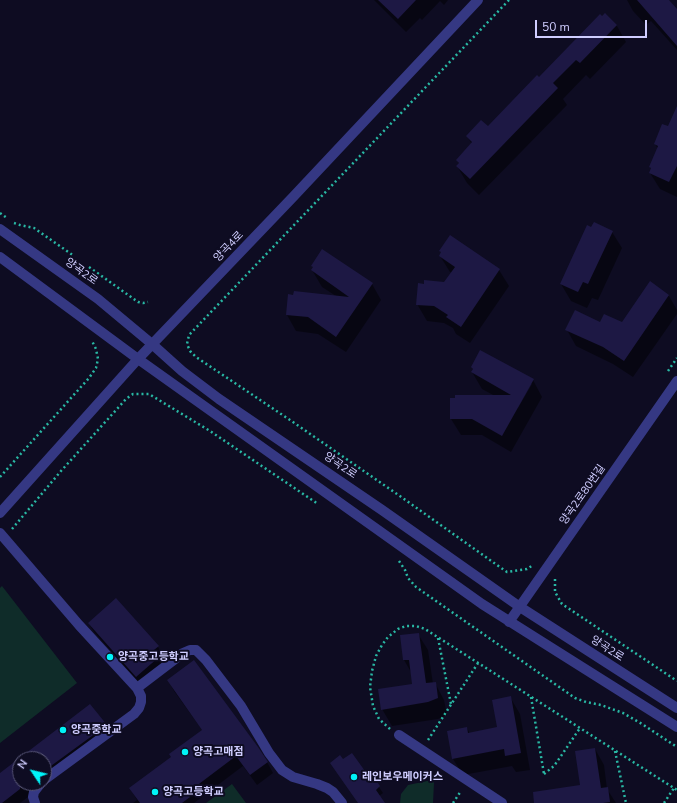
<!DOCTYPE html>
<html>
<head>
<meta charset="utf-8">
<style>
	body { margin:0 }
	#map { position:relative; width:677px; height:803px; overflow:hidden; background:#0e0c22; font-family:"Nunito Sans",sans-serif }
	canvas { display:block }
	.north { position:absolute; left:12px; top:751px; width:40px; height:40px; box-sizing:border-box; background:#0e0c22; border:1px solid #5b597a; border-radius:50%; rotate:305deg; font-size:11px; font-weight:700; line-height:16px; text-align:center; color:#cfcdff }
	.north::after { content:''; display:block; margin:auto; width:14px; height:18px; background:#00f3f8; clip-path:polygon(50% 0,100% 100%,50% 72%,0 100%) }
	.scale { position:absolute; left:535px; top:20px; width:112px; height:18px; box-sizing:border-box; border:2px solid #cfcdff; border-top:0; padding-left:5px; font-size:12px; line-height:14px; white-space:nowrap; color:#cfcdff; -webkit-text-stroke:3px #0e0c22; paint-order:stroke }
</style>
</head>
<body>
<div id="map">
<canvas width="677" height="803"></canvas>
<div class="north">N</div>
<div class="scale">50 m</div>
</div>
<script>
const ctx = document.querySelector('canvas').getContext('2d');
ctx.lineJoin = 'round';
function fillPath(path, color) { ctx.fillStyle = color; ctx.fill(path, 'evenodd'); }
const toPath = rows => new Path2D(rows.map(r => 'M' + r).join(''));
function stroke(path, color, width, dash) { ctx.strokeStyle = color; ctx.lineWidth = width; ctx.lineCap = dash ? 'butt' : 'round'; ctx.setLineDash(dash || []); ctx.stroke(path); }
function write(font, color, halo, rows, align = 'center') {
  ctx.font = font + ' "Nunito Sans","Noto Sans KR",sans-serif'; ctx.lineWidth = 4; ctx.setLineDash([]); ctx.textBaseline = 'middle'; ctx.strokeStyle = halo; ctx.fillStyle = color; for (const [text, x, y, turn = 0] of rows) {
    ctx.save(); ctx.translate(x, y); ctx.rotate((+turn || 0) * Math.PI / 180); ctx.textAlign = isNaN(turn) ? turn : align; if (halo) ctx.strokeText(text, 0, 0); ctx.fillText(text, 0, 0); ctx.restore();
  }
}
const green = toPath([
	[2,586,77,683,0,743,0,588],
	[432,780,434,783,433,803,400,803,401,794,408,785],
	[232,784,246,803,206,803]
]);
const shadow = toPath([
	[374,0,448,0,444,5,440,1,422,20,420,18,406,32],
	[627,0,667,0,677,11,677,50,651,21,646,25,633,11],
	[605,14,617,26,626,42,590,79,586,75,563,99,567,105,479,195,467,183,457,166,459,164,457,160,472,144,467,136,488,128],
	[677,108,677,197,660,189,650,173,652,170,650,167,658,149,655,144,668,128],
	[592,228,612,232,622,248,598,300,592,298,587,308,571,301,561,284],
	[440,251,499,270,509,286,470,343,456,334,453,328,444,323,427,321,417,304,425,285,445,283,452,273,450,272,440,256,442,253],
	[312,266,372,284,381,300,346,352,318,334,296,331,287,315,336,296,322,287,312,270,314,268],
	[650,283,669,296,677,310,677,314,633,377,613,364,576,346,567,330,601,323,622,323],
	[472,367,533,380,542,397,511,452,482,435,461,435,451,419,495,396,482,389,472,372,473,370],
	[530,383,532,384,518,408,517,407],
	[116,600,158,647,163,655,159,658,163,666,141,685,94,632,89,624],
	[418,634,428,650,433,684,435,683,444,700,447,715,438,719,392,726,382,709,413,685,411,672,404,660,401,636],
	[168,680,267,762,273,773,257,785,243,766,194,803,133,803,137,800,130,788,172,757,203,731,174,691],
	[510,697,520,714,530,770,516,772,512,766,463,775,453,759,467,728,470,734,498,728],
	[106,725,111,735,20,803,0,803,0,775,20,759,20,783,44,783,44,759,20,759],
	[595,749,604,765,607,789,616,803,535,803,581,786],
	[372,777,383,793,379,796,384,803,359,803,370,779]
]);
const building = toPath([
	[378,0,416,0,398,19],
	[637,0,669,0,677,9,677,46],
	[605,13,617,25,580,63,576,60,553,83,558,88,470,179,456,166,459,163,456,160,472,142,466,136,481,120,488,126,537,75,539,77,600,14,602,16],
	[677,106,677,166,669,182,649,173,651,168,649,167,658,146,654,144,662,124,668,126],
	[594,222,613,231,588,284,583,282,578,292,560,284,587,225,591,227],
	[450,235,500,269,461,327,446,317,448,315,434,306,416,305,418,283,424,284,424,280,444,282,455,267,439,256,441,252,439,251],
	[322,249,373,283,336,337,308,317,286,315,288,294,293,295,294,291,349,297,311,270,313,267,311,266],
	[650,281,669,295,624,361,603,347,565,330,575,310,600,322,604,314,622,322],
	[480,350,534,379,502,436,472,419,450,419,450,398,455,398,455,395,511,395,471,372,473,369,471,367],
	[116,598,159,646,154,650,159,657,136,677,88,623],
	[419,633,426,683,436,682,438,698,428,702,381,710,378,689,412,684,409,660,403,660,400,635],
	[194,660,258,747,268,762,250,775,236,756,187,793,190,797,182,803,140,803,129,788,171,757,169,754,202,730,167,680],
	[511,696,521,753,505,756,504,749,452,759,447,731,467,727,468,733,497,727,492,700],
	[90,704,107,725,44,771,44,759,20,759,20,789,2,803,0,803,0,773],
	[595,748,601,788,608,787,610,802,603,803,534,803,533,792,580,785,575,751],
	[352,753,370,778,373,776,380,786,376,790,385,803,358,803,330,763,340,755,343,759]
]);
const path = toPath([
	[509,0,423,90,189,335,187,344,190,351,196,357,290,420,397,494,497,565,507,572,527,569,533,565],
	[0,213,7,218],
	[14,223,20,225,34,228,74,256],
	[89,267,138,302,143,303,148,302],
	[668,371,677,358],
	[0,477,89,378,96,368,98,359,96,349,92,341],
	[12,529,61,471,126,399,133,394,149,394,210,431,318,504],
	[399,561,405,570,408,578,416,587,575,698,586,702,601,705,623,713,642,724,677,747],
	[555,579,555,592,562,604,677,681],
	[438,638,451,704],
	[531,697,544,774],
	[390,729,379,719,373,706,370,687,372,671,376,656,382,645,388,637,398,629,406,626,416,626,425,629,677,790],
	[428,740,478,663],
	[615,751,626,803],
	[544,774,554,766,561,756,580,728],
	[453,803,461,791],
	[664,803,674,788]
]);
const minor = toPath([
	[0,229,98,299,152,344,182,371,219,399,382,510,520,607,677,708],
	[0,257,138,359,482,604,539,640,677,727],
	[0,513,138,359,293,197,478,0],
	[0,533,79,625,137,688,183,653,190,650,196,650,206,660,241,706,269,753,282,770,293,777,317,784,327,788,333,792,342,803],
	[509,622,677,381],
	[399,735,502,803],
	[44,780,134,714,139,708,141,702,141,696,137,688],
	[35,803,33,797,34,792,41,783]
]);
const markers = [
	[110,657,4,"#00f3f8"],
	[63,730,4,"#00f3f8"],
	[185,752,4,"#00f3f8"],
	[354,777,4,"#00f3f8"],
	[155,792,4,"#00f3f8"]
];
const streetNames = [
	["양곡4로",229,247,-46],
	["양곡2로",81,272,36],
	["양곡2로",340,466,34],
	["양곡2로80번길",583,495,-55],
	["양곡2로",607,649,33]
];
const poiNames = [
	["양곡중고등학교",118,657],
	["양곡중학교",71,730],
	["양곡고매점",193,752],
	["레인보우메이커스",362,777],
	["양곡고등학교",163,792]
];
fillPath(green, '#0f2c29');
fillPath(shadow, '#0007');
fillPath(building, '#1d1844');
stroke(path, '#29b8a4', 2.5, [2, 3]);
stroke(minor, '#353883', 10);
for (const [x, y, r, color] of markers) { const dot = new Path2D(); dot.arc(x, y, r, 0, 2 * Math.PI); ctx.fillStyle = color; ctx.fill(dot); stroke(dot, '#0e0c22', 1.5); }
write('11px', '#cfcdff', '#0e0c22', streetNames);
write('bold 11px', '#cfcdff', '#0e0c22', poiNames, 'left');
</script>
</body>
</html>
